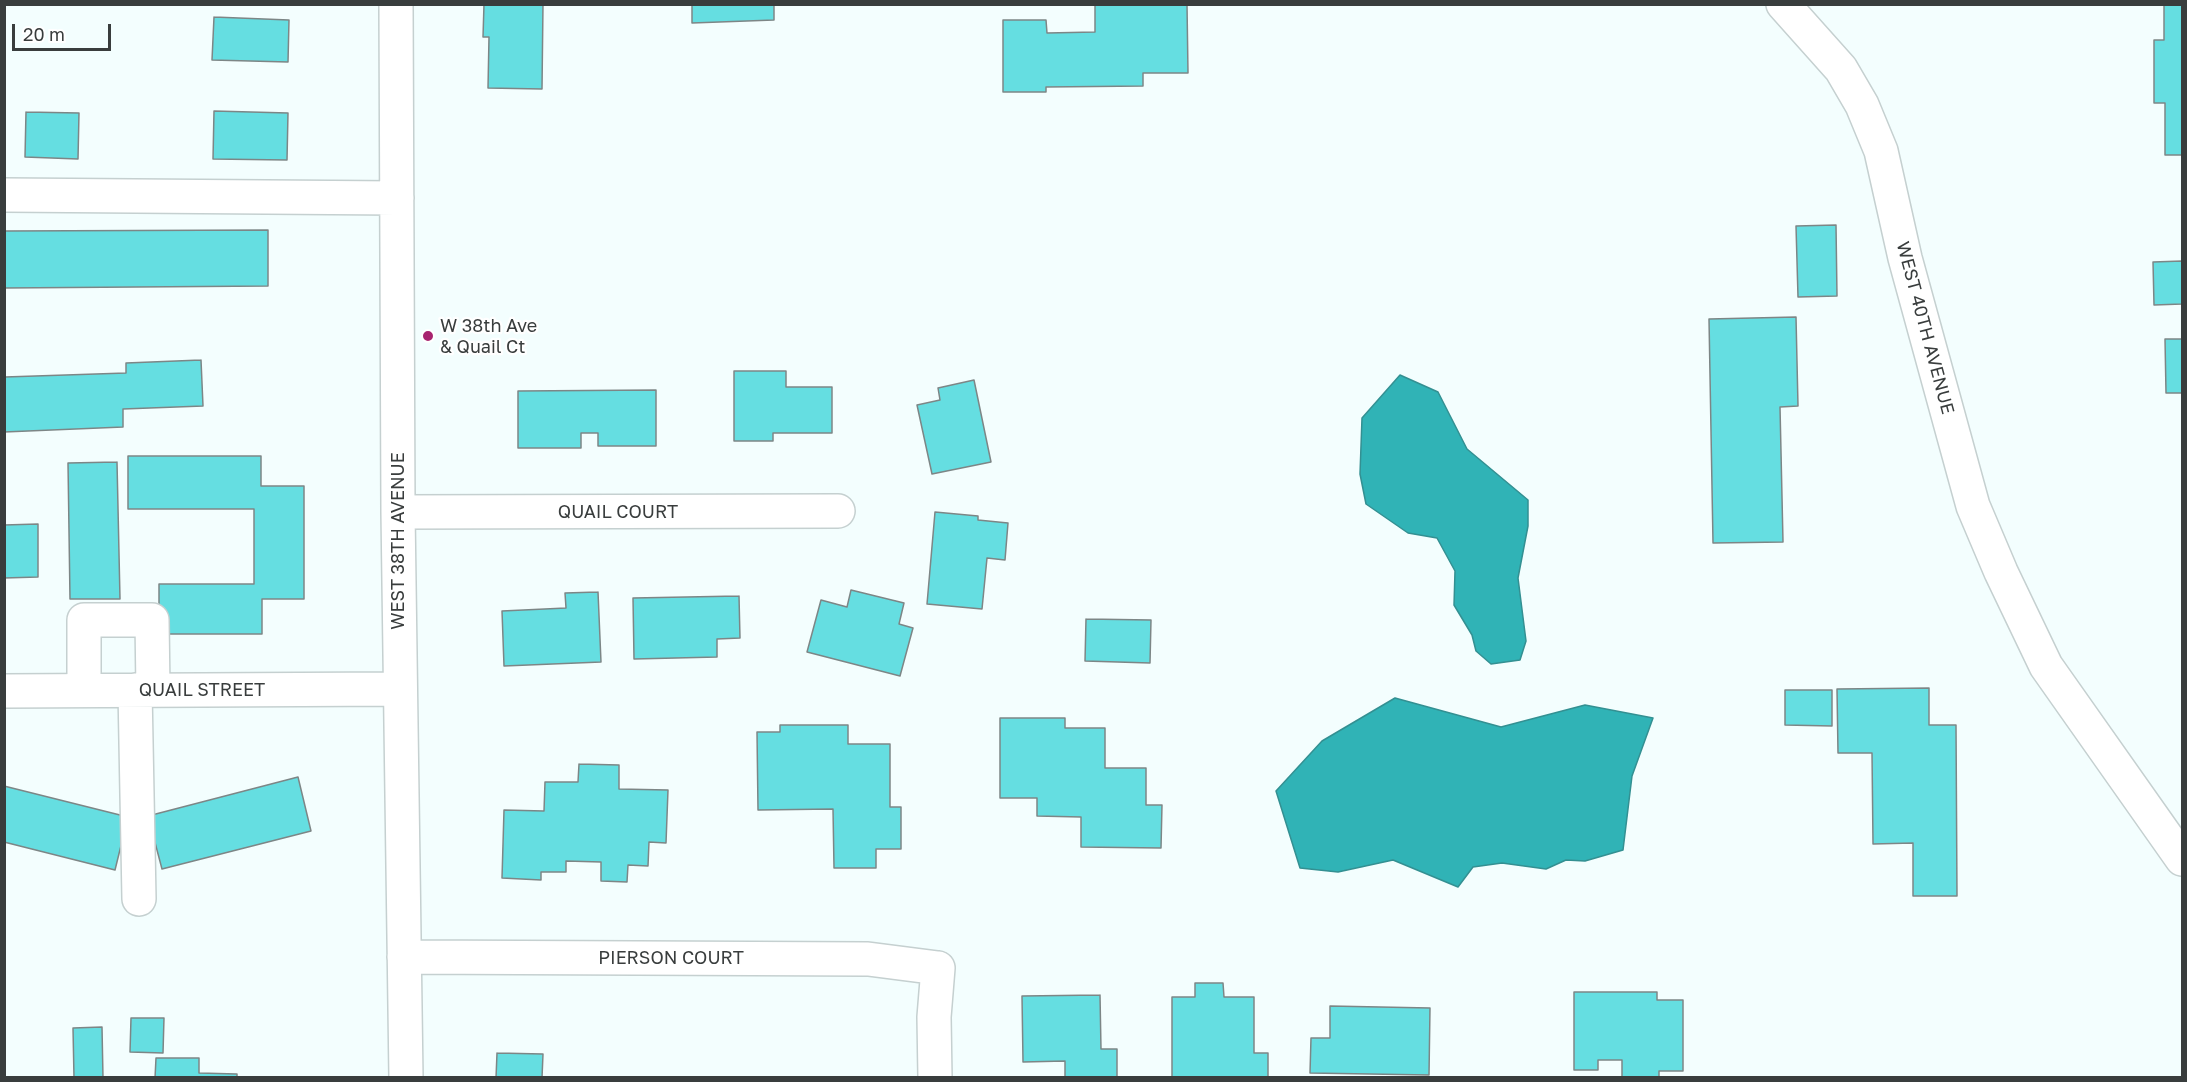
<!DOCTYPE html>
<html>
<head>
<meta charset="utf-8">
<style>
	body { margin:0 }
	#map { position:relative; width:2187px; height:1082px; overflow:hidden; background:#f3fefe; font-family:"Golos Text",sans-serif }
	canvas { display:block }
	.frame { position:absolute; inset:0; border:6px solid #393d3d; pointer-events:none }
	.scale { position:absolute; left:12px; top:24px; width:99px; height:27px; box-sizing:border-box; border:3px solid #393d3d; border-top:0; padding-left:8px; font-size:18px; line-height:21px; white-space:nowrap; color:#393d3d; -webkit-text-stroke:4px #fff; paint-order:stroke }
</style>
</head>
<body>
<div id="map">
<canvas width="2187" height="1082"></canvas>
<div class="frame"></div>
<div class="scale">20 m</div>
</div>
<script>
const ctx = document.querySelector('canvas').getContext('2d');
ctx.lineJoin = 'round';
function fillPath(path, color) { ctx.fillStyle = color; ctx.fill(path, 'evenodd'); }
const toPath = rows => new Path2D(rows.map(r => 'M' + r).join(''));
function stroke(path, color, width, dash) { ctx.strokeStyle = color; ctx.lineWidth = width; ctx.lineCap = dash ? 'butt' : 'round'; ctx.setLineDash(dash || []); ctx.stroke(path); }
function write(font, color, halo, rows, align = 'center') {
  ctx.font = font + ' "Golos Text",sans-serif'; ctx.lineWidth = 4.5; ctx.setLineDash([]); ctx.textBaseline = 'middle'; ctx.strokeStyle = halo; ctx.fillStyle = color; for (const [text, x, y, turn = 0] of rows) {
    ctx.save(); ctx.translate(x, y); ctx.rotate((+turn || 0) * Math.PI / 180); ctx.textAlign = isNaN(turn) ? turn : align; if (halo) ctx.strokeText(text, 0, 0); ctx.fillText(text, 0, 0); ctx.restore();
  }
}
const water = toPath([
	[1400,375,1438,392,1467,449,1528,500,1528,526,1518,578,1526,641,1520,660,1491,664,1476,651,1472,635,1454,605,1455,571,1437,538,1408,533,1366,504,1360,474,1362,418,1400,375],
	[1395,698,1501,727,1585,705,1653,718,1632,776,1623,850,1585,861,1566,860,1546,869,1502,863,1473,867,1458,887,1393,860,1338,872,1300,868,1276,791,1322,741,1395,698]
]);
const building = toPath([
	[484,4,543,4,542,89,488,88,489,37,483,37,484,4],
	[692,4,774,4,774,20,692,23,692,4],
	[1095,4,1187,4,1188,73,1143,73,1143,86,1046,87,1046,92,1003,92,1003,20,1046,20,1047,33,1095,32,1095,4],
	[2164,4,2182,4,2182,155,2165,155,2165,103,2154,103,2154,40,2164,40,2164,4],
	[214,17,289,20,288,62,212,60,214,17],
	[214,111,288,113,287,160,213,159,214,111],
	[26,112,79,113,78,159,25,157,26,112],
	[1836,225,1837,296,1798,297,1796,226,1836,225],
	[268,230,268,286,4,288,4,231,268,230],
	[2182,261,2182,304,2154,305,2153,262,2182,261],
	[1796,317,1798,406,1780,407,1783,542,1713,543,1709,319,1796,317],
	[2165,339,2182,339,2182,393,2166,393,2165,339],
	[201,360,203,406,123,409,123,427,4,432,4,370,5,377,126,373,126,363,201,360],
	[734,371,786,371,786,387,832,387,832,433,773,433,773,441,734,441,734,371],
	[974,380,991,462,932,474,917,405,940,400,938,388,974,380],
	[656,390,656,446,598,446,598,433,581,433,581,448,518,448,518,391,656,390],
	[128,456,261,456,261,486,304,486,304,599,262,599,262,634,159,634,159,584,254,584,254,509,128,509,128,456],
	[117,462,120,599,70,599,68,463,117,462],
	[935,512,978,516,978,520,1008,523,1005,560,987,558,982,609,927,604,935,512],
	[38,524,38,577,4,578,4,525,38,524],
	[851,590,904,603,899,624,913,628,900,676,807,652,821,600,847,607,851,590],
	[598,592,601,662,504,666,502,611,566,608,565,593,598,592],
	[739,596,740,638,717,639,717,657,634,659,633,598,739,596],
	[1086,619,1151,620,1150,663,1085,661,1086,619],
	[1929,688,1929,725,1956,725,1957,896,1913,896,1913,843,1873,844,1872,753,1838,753,1837,689,1929,688],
	[1785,690,1832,690,1832,726,1785,725,1785,690],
	[1000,718,1065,718,1065,728,1105,728,1105,768,1146,768,1146,805,1162,805,1161,848,1081,847,1081,817,1037,816,1037,798,1000,798,1000,718],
	[780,725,848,725,848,744,890,744,890,807,901,807,901,849,876,849,876,868,834,868,833,809,758,810,757,732,780,732,780,725],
	[579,764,619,765,619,789,668,790,666,843,649,842,648,866,628,865,627,882,601,881,601,862,566,861,566,872,541,872,541,880,502,878,504,810,544,811,545,782,578,782,579,764],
	[298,777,311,831,162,869,148,816,298,777],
	[4,786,128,817,115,870,4,842,4,786],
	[1195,983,1223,983,1224,997,1254,997,1254,1053,1268,1053,1268,1078,1172,1078,1172,997,1195,997,1195,983],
	[1574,992,1657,992,1657,1000,1683,1000,1683,1071,1659,1071,1659,1078,1622,1078,1622,1060,1598,1060,1598,1070,1574,1070,1574,992],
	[1100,995,1101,1049,1117,1049,1117,1078,1065,1078,1065,1061,1023,1062,1022,996,1100,995],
	[1330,1006,1430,1008,1429,1075,1310,1073,1311,1038,1330,1038,1330,1006],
	[131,1018,164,1018,163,1053,130,1052,131,1018],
	[102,1027,103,1078,74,1078,73,1028,102,1027],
	[497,1053,543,1054,542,1078,496,1078,497,1053],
	[156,1058,199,1058,199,1073,237,1074,237,1078,155,1078,156,1058]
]);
const minor = toPath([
	[396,4,398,512,406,1078],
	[1783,4,1841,69,1862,105,1881,151,1905,258,1973,506,2001,572,2046,666,2182,859],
	[4,195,397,198],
	[398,512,838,511],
	[84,690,84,620,152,620,153,690],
	[135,690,139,899],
	[4,691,399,689],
	[404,957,868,959,938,968],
	[935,1078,934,1017,938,968]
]);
const markers = [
	[428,336,6,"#a7236f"]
];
const poiNames = [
	["W 38th Ave",440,326],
	["& Quail Ct",440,347]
];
const streetNames = [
	["WEST 40TH AVENUE",1925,328,75],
	["QUAIL COURT",618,512],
	["WEST 38TH AVENUE",398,541,-90],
	["QUAIL STREET",202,690],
	["PIERSON COURT",671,958]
];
fillPath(water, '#30b3b6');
stroke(water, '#339092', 1.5);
fillPath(building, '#65dee1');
stroke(building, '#7d8686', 1.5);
stroke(minor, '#c5d0d0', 36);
stroke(minor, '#fff', 33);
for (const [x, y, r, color] of markers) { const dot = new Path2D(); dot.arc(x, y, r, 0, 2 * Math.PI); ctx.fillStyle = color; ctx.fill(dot); stroke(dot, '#fff', 2); }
write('18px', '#393d3d', '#fff', poiNames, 'left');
write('18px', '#393d3d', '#fff', streetNames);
</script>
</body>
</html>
